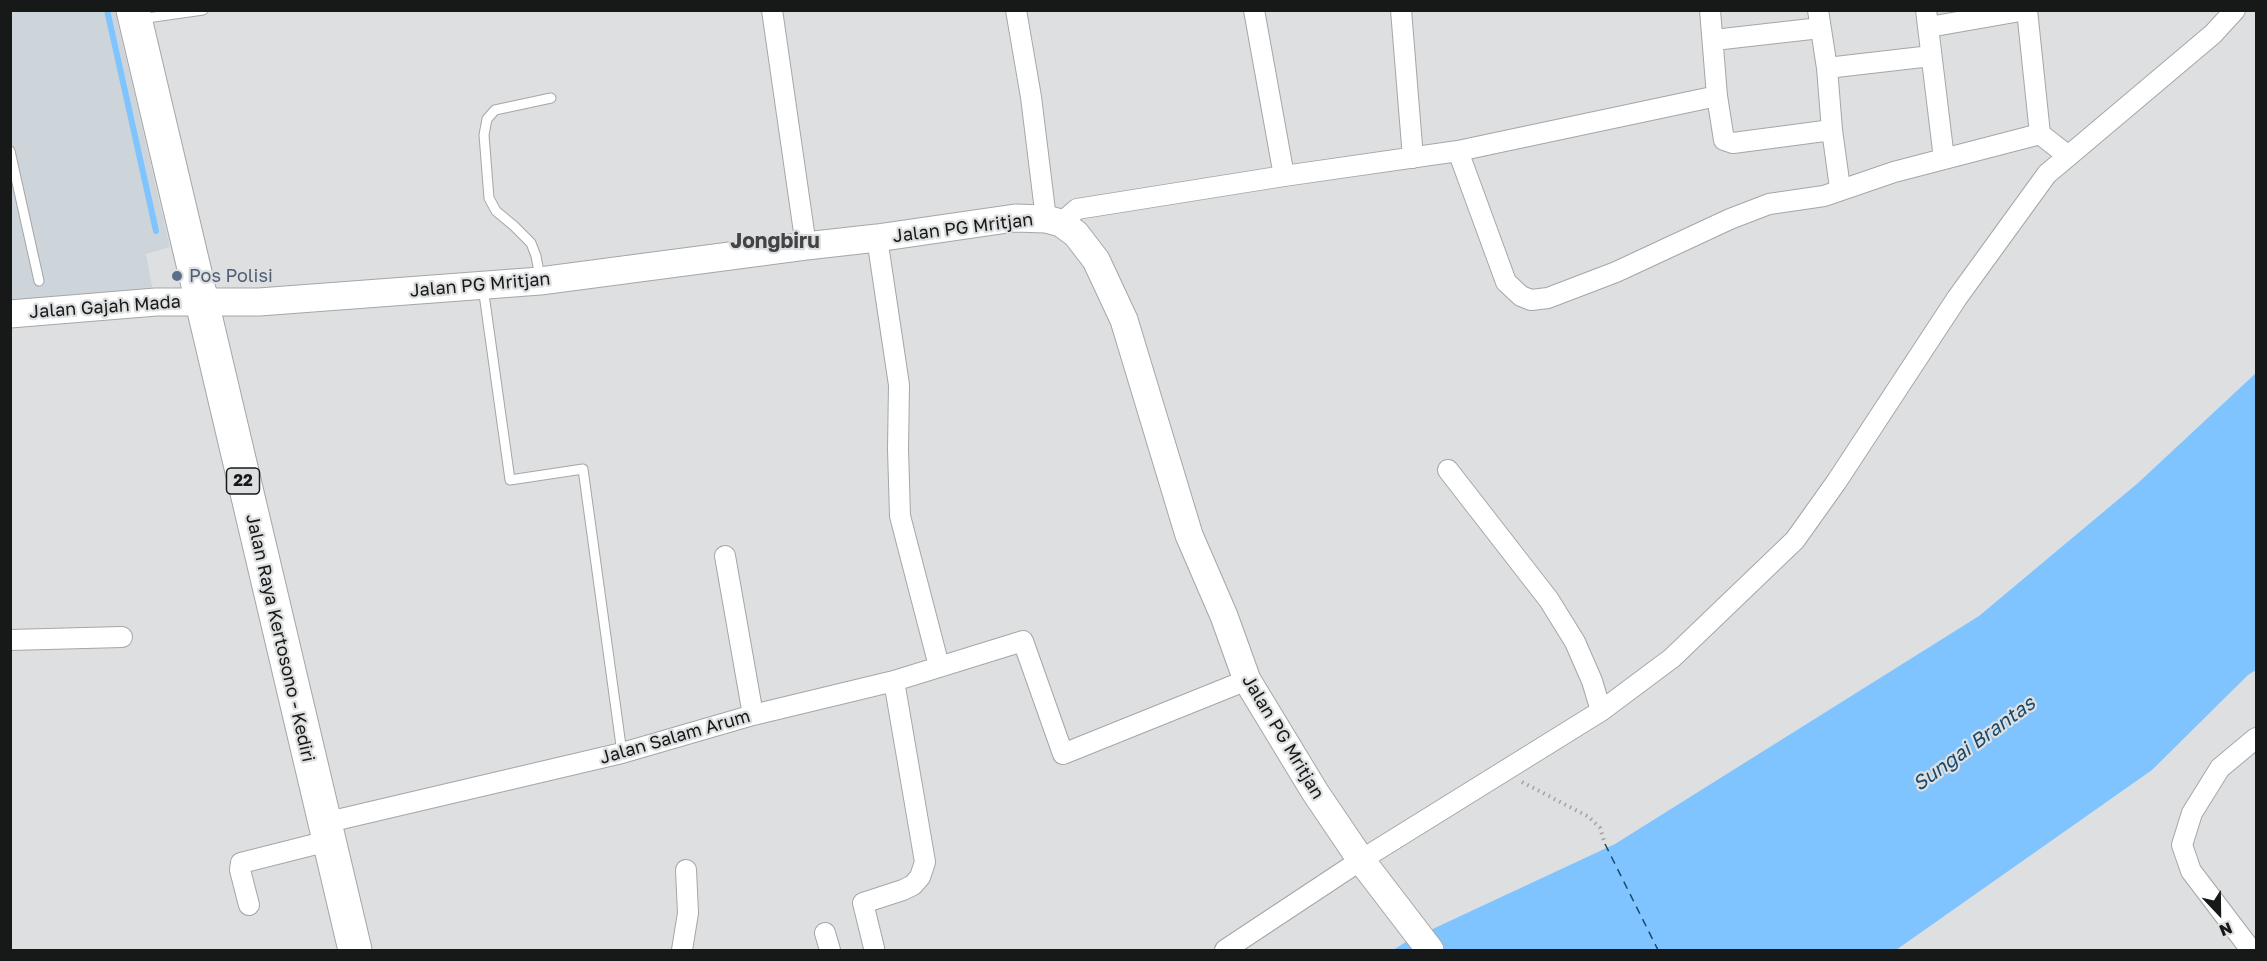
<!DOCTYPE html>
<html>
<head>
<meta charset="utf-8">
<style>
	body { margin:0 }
	#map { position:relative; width:2267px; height:961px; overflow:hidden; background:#dedfe0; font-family:"Golos Text",sans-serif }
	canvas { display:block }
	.frame { position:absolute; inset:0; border:12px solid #171818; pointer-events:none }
	.north { position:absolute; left:2189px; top:883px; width:60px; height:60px; -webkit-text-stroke:4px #dedfe0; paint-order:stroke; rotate:158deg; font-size:16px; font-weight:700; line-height:24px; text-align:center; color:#171818 }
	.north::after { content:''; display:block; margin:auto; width:21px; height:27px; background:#171818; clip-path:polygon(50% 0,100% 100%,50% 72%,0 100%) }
</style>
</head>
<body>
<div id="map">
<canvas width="2267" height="961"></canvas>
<div class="frame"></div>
<div class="north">N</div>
</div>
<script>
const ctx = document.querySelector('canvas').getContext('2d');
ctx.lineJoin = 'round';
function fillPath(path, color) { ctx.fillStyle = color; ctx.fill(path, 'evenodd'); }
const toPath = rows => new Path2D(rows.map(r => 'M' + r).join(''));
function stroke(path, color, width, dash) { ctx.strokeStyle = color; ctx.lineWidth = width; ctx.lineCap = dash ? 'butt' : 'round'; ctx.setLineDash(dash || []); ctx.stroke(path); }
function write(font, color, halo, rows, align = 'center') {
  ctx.font = font + ' "Golos Text",sans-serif'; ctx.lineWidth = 4.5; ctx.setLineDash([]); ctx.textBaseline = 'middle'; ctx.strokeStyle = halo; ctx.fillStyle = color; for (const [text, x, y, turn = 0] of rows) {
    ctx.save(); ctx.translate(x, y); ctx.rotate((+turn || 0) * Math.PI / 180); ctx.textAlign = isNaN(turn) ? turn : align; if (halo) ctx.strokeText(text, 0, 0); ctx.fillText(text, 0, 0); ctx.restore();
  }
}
const built = toPath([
	[11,11,115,11,170,247,146,254,154,298,11,307]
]);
const water = toPath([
	[2256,373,2256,670,2248,675,2152,770,1896,950,1393,950,1409,940,1615,844,1979,616,2138,483]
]);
const stream = toPath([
	[107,10,156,231]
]);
const ferry = toPath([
	[1605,844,1658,950]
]);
const path = toPath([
	[1522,782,1589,817,1600,828,1605,844]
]);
const lane = toPath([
	[140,19,203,10],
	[10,151,39,281],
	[540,277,536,256,531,243,514,226,496,211,489,198,484,135,487,119,495,110,551,98],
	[483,287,510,480,583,469,622,753]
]);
const street = toPath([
	[772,10,806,246],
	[1016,10,1031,97,1046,219],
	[1254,10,1284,176],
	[1401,10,1413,158],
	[1710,10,1717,96,1724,140,1733,143,1832,130],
	[1818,10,1827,68,1832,130,1840,188],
	[1926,10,1944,159],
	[2027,10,2040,134,2067,155],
	[1929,27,2026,10],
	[1714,40,1820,28],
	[1827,68,1931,56],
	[1458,151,1717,96],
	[1061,223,1077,209,1284,176,1458,151,1506,282,1521,296,1531,300,1548,298,1616,272,1730,219,1769,204,1824,196,1894,172,2040,134],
	[877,238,899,385,898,449,900,516,939,666],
	[1448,470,1549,600,1575,642,1592,681,1601,711],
	[725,556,753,715],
	[10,640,122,637],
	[324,823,622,753,753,715,894,681,1023,641,1063,754,1247,680],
	[249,905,240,870,241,863,328,841],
	[825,933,830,950],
	[874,948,863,903,903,890,913,885,920,877,925,862,894,681],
	[682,950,688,913,686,870],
	[1225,950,1361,860,1601,711,1672,658,1795,540,1837,481,1957,298,2047,174,2213,34,2235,10],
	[2251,950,2191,871,2182,845,2192,813,2220,768,2256,738]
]);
const secondary = toPath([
	[10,314,156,302,259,302,540,281,806,246,877,238,1015,218,1046,219,1061,223,1076,234,1096,260,1124,320,1189,535,1224,616,1247,680,1315,792,1361,860,1430,950]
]);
const highway = toPath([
	[133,10,355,950]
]);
const markers = [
	[177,276,6,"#5c6f8a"]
];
const shields = [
	[243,481,33]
];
const shieldNames = [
	["22",243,481]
];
const streetNames = [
	["Jalan PG Mritjan",963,228,-7],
	["Jalan PG Mritjan",480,285,-5],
	["Jalan Gajah Mada",105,307,-4],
	["Jalan Raya Kertosono - Kediri",280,638,77],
	["Jalan Salam Arum",675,737,-16],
	["Jalan PG Mritjan",1283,737,59]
];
const serviceNames = [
	["Pos Polisi",189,276]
];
const waterNames = [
	["Sungai Brantas",1974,744,-36]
];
const quarterNames = [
	["Jongbiru",775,241]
];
fillPath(built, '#cdd5db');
fillPath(water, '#80c4ff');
stroke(stream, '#80c4ff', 6);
stroke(ferry, '#16496e', 1.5, [8, 6]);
stroke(lane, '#a5a6a7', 11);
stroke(street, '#a5a6a7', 22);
stroke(secondary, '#a5a6a7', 29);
stroke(highway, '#a5a6a7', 35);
stroke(path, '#a2a3a4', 4, [1.5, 4.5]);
stroke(lane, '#fff', 9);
stroke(street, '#fff', 20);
stroke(secondary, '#fff', 27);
stroke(highway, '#fff', 33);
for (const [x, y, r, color] of markers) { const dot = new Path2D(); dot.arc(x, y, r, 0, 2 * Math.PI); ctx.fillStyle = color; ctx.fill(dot); stroke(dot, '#dedfe0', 2); }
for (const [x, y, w] of shields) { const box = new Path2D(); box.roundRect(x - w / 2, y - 13, w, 26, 4.5); ctx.fillStyle = '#dedfe0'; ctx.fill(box); stroke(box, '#171818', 1.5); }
write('bold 16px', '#171818', null, shieldNames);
write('18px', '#171818', '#dedfe0', streetNames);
write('18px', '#4e5e75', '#dedfe0', serviceNames, 'left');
write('italic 20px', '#16496e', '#dedfe0', waterNames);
write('bold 21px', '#424344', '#dedfe0', quarterNames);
</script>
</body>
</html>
